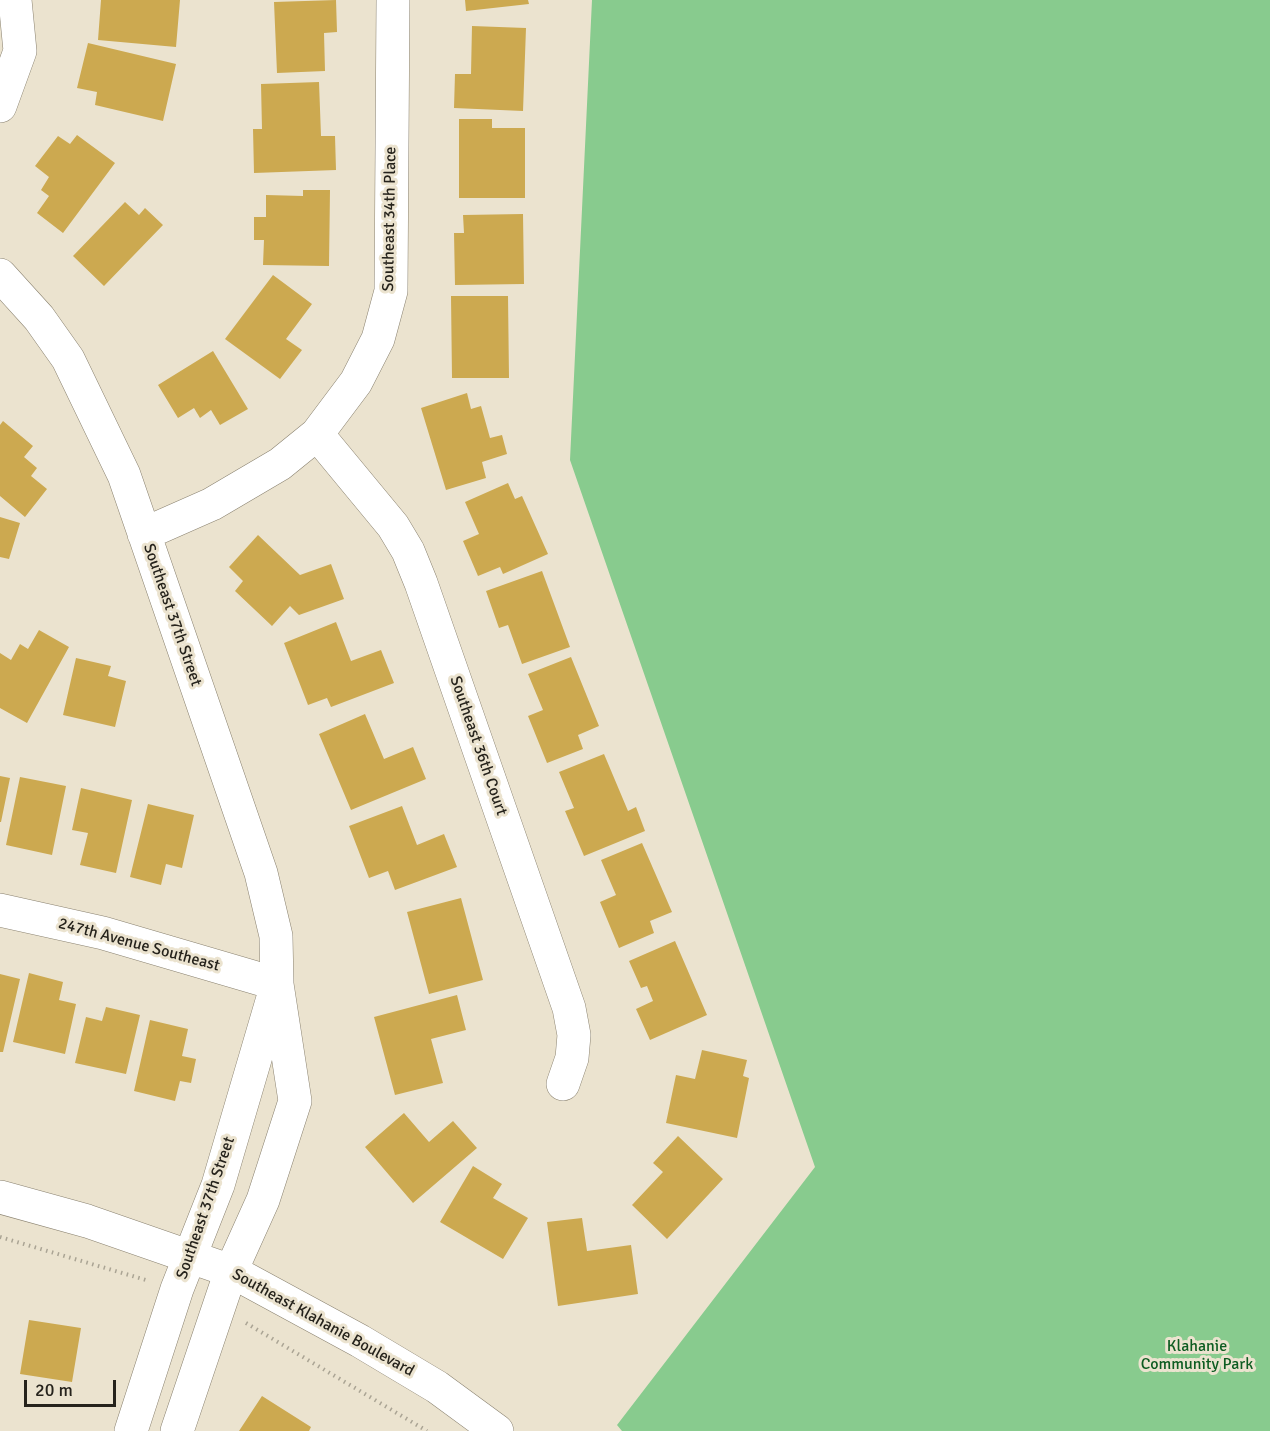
<!DOCTYPE html>
<html>
<head>
<meta charset="utf-8">
<style>
	body { margin:0 }
	#map { position:relative; width:1270px; height:1431px; overflow:hidden; background:#ebe3cf; font-family:Signika,sans-serif }
	canvas { display:block }
	.scale { position:absolute; left:24px; top:1380px; width:92px; height:27px; box-sizing:border-box; border:3px solid #26231c; border-top:0; padding-left:8px; font-size:18px; line-height:21px; white-space:nowrap; color:#26231c; -webkit-text-stroke:4px #ebe3cf; paint-order:stroke }
</style>
</head>
<body>
<div id="map">
<canvas width="1270" height="1431"></canvas>
<div class="scale">20 m</div>
</div>
<script>
const ctx = document.querySelector('canvas').getContext('2d');
ctx.lineJoin = 'round';
function fillPath(path, color) { ctx.fillStyle = color; ctx.fill(path, 'evenodd'); }
const toPath = rows => new Path2D(rows.map(r => 'M' + r).join(''));
function stroke(path, color, width, dash) { ctx.strokeStyle = color; ctx.lineWidth = width; ctx.lineCap = dash ? 'butt' : 'round'; ctx.setLineDash(dash || []); ctx.stroke(path); }
function write(font, color, halo, rows, align = 'center') {
  ctx.font = font + ' Signika,sans-serif'; ctx.lineWidth = 6; ctx.setLineDash([]); ctx.textBaseline = 'middle'; ctx.strokeStyle = halo; ctx.fillStyle = color; for (const [text, x, y, turn = 0] of rows) {
    ctx.save(); ctx.translate(x, y); ctx.rotate((+turn || 0) * Math.PI / 180); ctx.textAlign = isNaN(turn) ? turn : align; if (halo) ctx.strokeText(text, 0, 0); ctx.fillText(text, 0, 0); ctx.restore();
  }
}
const green = toPath([
	[592,0,1270,0,1270,1431,622,1431,617,1425,815,1167,570,460]
]);
const building = toPath([
	[101,0,180,0,176,47,98,40],
	[336,0,337,32,324,33,325,71,277,73,274,2],
	[465,0,528,0,529,4,466,11],
	[472,26,526,28,523,111,454,108,455,74,471,74],
	[88,43,176,64,163,121,95,105,97,92,77,88],
	[319,82,321,136,335,136,336,170,254,173,253,129,262,129,261,84],
	[459,119,492,119,492,128,525,128,525,198,459,198],
	[77,135,115,163,63,233,37,213,49,196,41,190,49,177,35,166,58,136,70,144],
	[303,190,330,190,329,266,263,265,264,240,254,240,254,217,266,217,266,195,303,196],
	[125,202,139,215,145,208,163,225,104,286,73,256],
	[523,214,524,284,455,285,454,233,464,233,463,215],
	[273,275,312,304,286,339,302,350,280,379,225,339],
	[451,296,508,296,509,378,452,378],
	[213,351,248,409,220,425,211,410,200,418,194,408,178,418,158,385],
	[467,393,471,409,481,406,490,438,502,435,507,454,482,462,486,478,446,490,421,408],
	[3,421,33,446,24,457,37,468,31,476,47,489,25,517,0,496,0,425],
	[508,483,515,499,522,496,548,554,503,574,500,567,478,576,463,541,479,534,465,502],
	[0,517,20,523,9,559,0,557],
	[258,535,300,575,331,564,344,599,299,615,290,606,272,626,235,591,243,581,229,567],
	[542,571,570,647,522,664,508,625,499,628,486,591],
	[336,622,351,661,381,650,394,683,331,707,327,698,308,705,284,643],
	[39,630,69,647,27,723,0,708,0,653,11,660,20,644,28,649],
	[571,657,599,726,578,735,583,749,547,763,528,716,543,710,528,674],
	[76,658,111,666,108,676,126,681,115,727,63,715],
	[365,714,384,759,413,747,426,779,351,810,319,734],
	[604,754,628,811,636,807,645,831,584,856,565,811,574,808,559,772],
	[0,776,10,778,1,822,0,822],
	[20,777,66,786,52,855,6,845],
	[81,788,132,800,116,873,80,865,88,833,72,830],
	[148,804,194,815,182,868,166,864,161,885,130,877],
	[402,806,417,845,444,834,457,867,395,890,388,871,369,878,349,826],
	[642,843,672,912,650,921,654,933,619,948,600,902,616,895,601,860],
	[461,898,483,980,429,994,407,912],
	[675,941,707,1015,650,1040,636,1009,653,1001,647,986,641,988,629,961],
	[29,973,63,982,59,1000,76,1004,65,1054,13,1042],
	[0,974,20,979,3,1052,0,1052],
	[457,995,466,1030,431,1039,443,1083,395,1095,374,1017],
	[106,1007,140,1015,126,1074,75,1063,86,1017,102,1021],
	[150,1020,188,1029,182,1056,196,1059,191,1083,180,1081,175,1101,134,1091],
	[702,1050,747,1060,743,1076,749,1078,737,1138,666,1123,676,1075,695,1079],
	[404,1113,429,1142,453,1121,477,1148,413,1203,365,1147],
	[678,1136,723,1179,667,1239,632,1205,663,1172,653,1163],
	[473,1166,502,1184,493,1198,528,1218,503,1259,440,1222],
	[582,1218,587,1251,631,1245,638,1294,558,1306,547,1222],
	[29,1320,81,1328,72,1382,20,1374],
	[262,1396,311,1427,309,1431,239,1431]
]);
const path = toPath([
	[0,1237,146,1280],
	[246,1323,427,1431]
]);
const street = toPath([
	[0,106,20,51,15,0],
	[0,275,39,318,68,359,124,475,261,873,276,936,277,984,295,1101,263,1200,231,1271,177,1431],
	[317,434,393,526,408,551,421,583,569,1008,574,1035,572,1058,563,1084],
	[144,534,212,504,280,464,317,434,356,382,378,339,391,291,393,0],
	[0,910,103,933,277,984],
	[131,1431,177,1289,218,1185,275,991]
]);
const secondary = toPath([
	[0,1197,87,1221,231,1271,360,1341,437,1387,497,1431]
]);
const streetNames = [
	["Southeast 34th Place",390,219,-89],
	["Southeast 37th Street",172,615,71],
	["Southeast 36th Court",478,746,71],
	["247th Avenue Southeast",139,945,15],
	["Southeast 37th Street",206,1208,-71],
	["Southeast Klahanie Boulevard",323,1323,29]
];
const parkNames = [
	["Klahanie",1197,1347],
	["Community Park",1197,1365]
];
fillPath(green, '#88cb8e');
fillPath(building, '#cca950');
stroke(street, '#8a8270', 34);
stroke(secondary, '#8a8270', 34);
stroke(path, '#aaa494', 4, [1.5, 4.5]);
stroke(street, '#fff', 33);
stroke(secondary, '#fff', 33);
write('16px', '#26231c', '#ebe3cf', streetNames);
write('16px', '#0d5c21', '#ebe3cf', parkNames);
</script>
</body>
</html>
